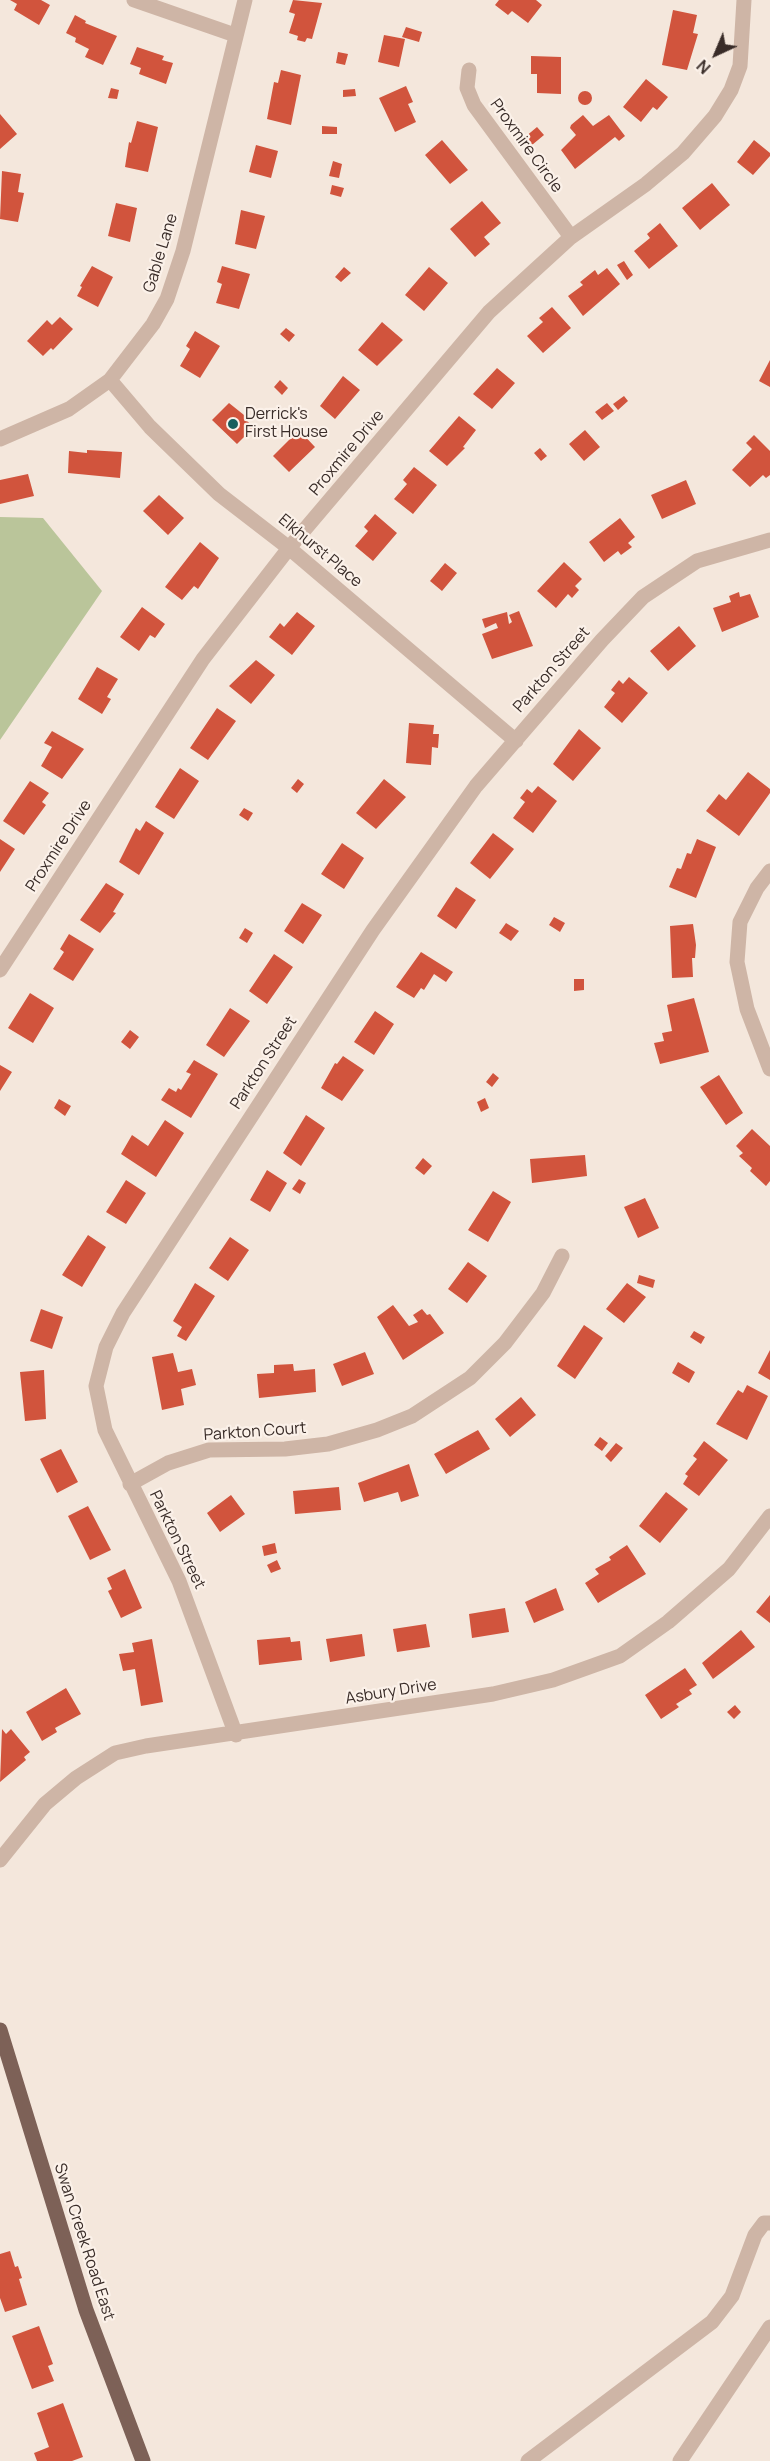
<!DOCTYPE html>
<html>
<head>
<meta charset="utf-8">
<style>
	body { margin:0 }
	#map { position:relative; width:770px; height:2461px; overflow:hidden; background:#f4e7dc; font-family:Manrope,sans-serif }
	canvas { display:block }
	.north { position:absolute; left:686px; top:24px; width:60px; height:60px; -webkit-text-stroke:4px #fbf1e9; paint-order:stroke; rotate:224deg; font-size:16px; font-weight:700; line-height:24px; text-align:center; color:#392c28 }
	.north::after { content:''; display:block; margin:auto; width:21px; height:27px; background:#392c28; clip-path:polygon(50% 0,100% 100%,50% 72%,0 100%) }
</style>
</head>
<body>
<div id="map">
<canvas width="770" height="2461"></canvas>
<div class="north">N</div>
</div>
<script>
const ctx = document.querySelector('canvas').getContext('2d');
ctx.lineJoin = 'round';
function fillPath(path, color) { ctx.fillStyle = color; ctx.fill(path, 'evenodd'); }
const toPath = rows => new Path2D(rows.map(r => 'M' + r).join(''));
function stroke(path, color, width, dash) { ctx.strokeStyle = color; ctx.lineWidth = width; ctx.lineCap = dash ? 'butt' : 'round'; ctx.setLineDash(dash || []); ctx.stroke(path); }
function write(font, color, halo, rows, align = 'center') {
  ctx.font = font + ' Manrope,sans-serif'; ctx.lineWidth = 4.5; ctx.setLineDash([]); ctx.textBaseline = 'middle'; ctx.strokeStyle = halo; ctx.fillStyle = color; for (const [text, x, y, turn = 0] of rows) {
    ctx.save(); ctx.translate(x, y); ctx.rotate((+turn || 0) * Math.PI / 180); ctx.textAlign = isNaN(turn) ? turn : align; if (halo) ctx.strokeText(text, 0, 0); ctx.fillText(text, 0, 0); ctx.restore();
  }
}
const green = toPath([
	[0,517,43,518,102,591,0,740]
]);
const building = toPath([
	[10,0,41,0,50,5,39,25,14,10,17,4],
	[293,0,322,3,312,39,307,38,305,42,297,40,298,36,289,33,295,14,289,12],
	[499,0,536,0,542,5,528,23,512,11,508,15,495,5],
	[673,10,697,15,693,33,698,34,687,70,662,65],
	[75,15,86,21,85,23,117,36,103,65,85,57,89,49,75,42,76,38,66,33],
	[406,27,422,32,419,42,402,37],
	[384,35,405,39,399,67,378,62],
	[137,47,164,56,162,60,173,63,166,84,139,74,141,68,130,64],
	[338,52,348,54,345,65,336,63],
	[531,56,561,57,561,94,537,93,537,74,531,74],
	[281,70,301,75,291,125,267,119,274,82,278,83],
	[646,79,668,97,657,110,653,107,641,122,623,107],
	[406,86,413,102,408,104,416,122,395,132,379,98],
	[111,88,119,90,117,99,108,98],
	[355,89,356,96,343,97,343,90],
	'578 98a7 7 0 1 1 14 0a7 7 0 1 1-14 0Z',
	[0,114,17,134,0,149],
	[583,115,593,126,609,115,625,136,619,141,615,137,575,169,561,150,576,135,570,128,571,125],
	[137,121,158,127,148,172,125,167,129,142,131,143],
	[322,126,337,127,337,134,322,134],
	[537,127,544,135,532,145,525,137],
	[442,140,468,170,450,184,425,155],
	[754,140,770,153,770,156,753,175,737,162],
	[256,145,278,151,271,178,249,172],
	[333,161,342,164,339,178,329,176],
	[2,171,21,174,18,192,24,193,18,222,0,219],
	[712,183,730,205,700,230,682,208],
	[332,185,344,188,341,197,330,194],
	[482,201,501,223,484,237,490,244,475,257,450,229],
	[116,203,137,208,130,242,108,236],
	[241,210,265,216,256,249,235,244],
	[660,223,678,246,649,269,634,251,650,238,647,234],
	[624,261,633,275,627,280,617,265],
	[92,266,113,277,98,307,77,296,82,287,80,286],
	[222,266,250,274,239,309,216,303,222,284,217,282],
	[344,267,351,273,341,282,335,277],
	[429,267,448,283,424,311,405,295],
	[607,268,620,284,583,316,568,296,583,285,580,282,595,270,598,275],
	[552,307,571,328,543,353,527,336,543,322,539,318],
	[60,317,73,329,53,350,51,348,43,356,27,341,47,320,52,325],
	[382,322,403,340,377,366,358,350],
	[286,328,295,335,289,342,280,334],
	[195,331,220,346,200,378,180,366,190,349,186,346],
	[770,360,770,387,759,381],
	[497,368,515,383,492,409,473,394],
	[343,376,360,390,335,419,320,406],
	[280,380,288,388,282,395,274,387],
	[624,396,628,401,618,410,613,404],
	[229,403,249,419,247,421,254,427,237,444,212,420],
	[607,403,614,411,602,420,595,412],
	[459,416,476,430,463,447,465,448,447,466,429,451],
	[299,430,315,447,289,472,273,456],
	[585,430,600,447,584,461,569,444],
	[754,435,770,451,770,475,766,478,763,475,750,487,732,470,752,449,746,443],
	[540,448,547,456,541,461,534,453],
	[87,450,122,452,120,478,68,473,69,451,87,453],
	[414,467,437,485,413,514,394,499,407,484,403,480],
	[28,474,34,496,0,504,0,480],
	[686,480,696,504,662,519,651,495],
	[159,495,184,518,168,535,143,511],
	[375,514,397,533,373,561,355,546,368,531,364,527],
	[620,518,635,537,628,543,632,547,621,555,618,551,604,562,589,542],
	[200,542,219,558,198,589,194,586,182,600,165,587],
	[564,562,582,579,575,586,579,590,572,598,568,594,556,608,537,591],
	[445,563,457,573,442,591,430,581],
	[739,592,740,597,750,594,759,617,722,632,713,608,731,602,729,596],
	[142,607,165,624,155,638,150,635,139,651,120,637],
	[519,611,533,646,492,659,482,634,498,628,496,623,485,628,482,619,507,612,509,624,512,622,509,615],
	[297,612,315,626,292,655,269,637,280,623,284,627],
	[679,626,696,646,668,671,650,651],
	[256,660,275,675,251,704,229,686],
	[97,667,118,679,107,697,111,699,102,714,78,699],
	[629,677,648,693,622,723,604,707,615,693,611,690,619,680,623,684],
	[217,708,236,721,208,760,190,748],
	[409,723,434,725,433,734,439,734,438,748,432,747,431,765,406,763],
	[579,729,601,748,573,781,553,764],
	[52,731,84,749,62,779,41,766,52,747,44,743],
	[180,768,199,781,174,819,155,807],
	[748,772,770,789,770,793,739,836,706,811,719,794,726,800],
	[298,779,304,784,297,793,291,788],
	[384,779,406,797,376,829,356,813],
	[30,781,49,793,42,802,46,805,24,835,3,821],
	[538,786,557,801,533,833,513,818,525,802,520,798,527,789,532,793],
	[244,808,253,813,248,821,239,815],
	[146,821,164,833,139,875,119,862,136,828,140,831],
	[493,833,514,849,490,879,470,863],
	[0,839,15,849,0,872],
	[697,839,716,847,696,898,669,887,677,868,681,869,687,853,691,854],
	[342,843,364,858,344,889,321,874],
	[106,883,124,894,113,912,116,913,100,933,80,920],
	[456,887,476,900,456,929,437,916],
	[302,903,322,915,303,944,284,931],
	[554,917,565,923,560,932,549,925],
	[506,923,519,931,511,941,499,933],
	[693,924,696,945,695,958,692,958,693,977,672,978,670,926],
	[245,928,253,933,247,943,239,938],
	[69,934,94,949,73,981,53,969,64,952,60,949],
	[421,952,453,972,446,982,434,974,424,990,421,988,414,998,396,987],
	[274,954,293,967,267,1004,249,991],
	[574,979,584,979,584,990,574,991],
	[30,993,54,1008,33,1043,8,1028],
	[694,998,709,1052,660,1064,654,1043,664,1041,662,1033,672,1031,667,1005],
	[230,1008,250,1021,224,1057,206,1045],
	[375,1011,394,1024,374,1055,354,1042],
	[130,1030,139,1037,130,1049,121,1042],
	[343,1056,364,1070,342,1101,321,1088,335,1063,337,1064],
	[194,1060,218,1074,191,1118,161,1100,169,1088,176,1092,178,1088,181,1090,191,1074,186,1072],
	[0,1065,12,1072,0,1091],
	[493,1073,499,1078,492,1087,486,1082],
	[719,1075,743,1113,726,1125,700,1087],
	[485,1098,489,1108,481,1112,477,1102],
	[59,1099,71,1106,65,1116,54,1108],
	[306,1115,325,1128,301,1166,283,1153],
	[165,1120,184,1133,156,1177,121,1154,132,1135,148,1146],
	[752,1129,770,1146,770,1181,766,1186,750,1171,752,1168,739,1156,743,1153,736,1146],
	[585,1155,587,1176,532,1183,530,1159],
	[423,1158,432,1166,424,1175,415,1168],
	[267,1170,287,1183,270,1212,250,1200],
	[299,1179,306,1183,300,1194,292,1189],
	[126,1180,146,1193,126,1224,106,1212],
	[493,1191,511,1202,488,1242,468,1230],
	[645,1198,659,1228,638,1238,624,1207],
	[88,1235,106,1247,82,1287,62,1275],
	[230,1237,249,1250,228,1281,209,1268],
	[468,1262,487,1276,467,1303,448,1289],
	[639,1275,655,1280,653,1288,637,1283],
	[195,1283,215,1296,186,1341,177,1336,182,1327,173,1321],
	[627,1283,646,1297,624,1323,606,1309],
	[393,1305,409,1326,418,1322,413,1315,422,1309,427,1315,430,1314,444,1333,403,1360,377,1317],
	[41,1309,63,1317,52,1349,30,1341],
	[584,1325,603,1338,575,1379,557,1366],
	[694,1331,705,1337,701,1344,690,1337],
	[770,1350,770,1380,758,1373],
	[365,1352,374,1374,342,1386,333,1364],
	[173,1353,178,1372,192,1369,196,1385,181,1389,184,1405,162,1410,152,1357],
	[678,1362,695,1372,689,1383,672,1373],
	[293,1364,294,1371,315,1369,316,1392,259,1398,257,1374,274,1373,274,1365],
	[44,1370,46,1419,25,1421,20,1372],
	[747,1385,768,1396,747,1440,716,1424,738,1390,743,1393],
	[521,1397,536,1415,510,1437,495,1419],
	[478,1430,490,1449,446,1474,434,1454],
	[600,1437,608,1443,602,1451,594,1445],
	[704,1441,728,1460,699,1496,683,1484,688,1476,685,1474,697,1459,693,1456],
	[616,1443,623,1448,611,1462,605,1456],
	[61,1449,78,1482,57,1493,40,1459],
	[409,1464,419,1496,401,1502,398,1492,364,1502,358,1483],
	[339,1487,341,1510,295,1514,293,1491],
	[666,1492,688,1509,660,1543,639,1526],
	[231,1495,245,1514,220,1532,207,1513],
	[88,1506,111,1550,90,1560,68,1516],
	[275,1543,277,1553,264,1556,262,1546],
	[627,1545,646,1574,598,1603,585,1583,599,1574,595,1569,611,1560,609,1557],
	[277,1560,281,1569,271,1573,267,1565],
	[125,1569,142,1608,121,1618,108,1591,112,1589,107,1578],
	[556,1588,564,1610,534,1623,525,1602],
	[770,1595,770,1623,756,1612],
	[505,1608,509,1632,472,1638,469,1614],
	[426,1624,430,1647,397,1652,393,1629],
	[741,1630,755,1647,713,1679,702,1663],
	[362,1634,365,1656,330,1662,326,1639],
	[290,1637,291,1642,300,1641,302,1660,259,1665,257,1640],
	[152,1639,163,1702,141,1706,135,1669,123,1671,119,1654,134,1652,132,1643],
	[685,1668,697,1685,689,1690,692,1694,676,1704,679,1707,661,1719,645,1695],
	[66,1688,81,1714,55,1728,57,1732,42,1741,26,1712],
	[735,1705,741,1712,734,1719,727,1712],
	[2,1729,6,1734,11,1729,30,1752,24,1757,26,1760,0,1782],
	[10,2251,15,2267,18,2266,22,2278,19,2279,27,2305,5,2312,0,2298,0,2254],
	[39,2326,53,2364,48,2366,54,2381,32,2389,12,2336],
	[63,2403,83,2457,72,2461,37,2461,34,2453,49,2447,37,2413]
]);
const minor = toPath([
	[134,0,235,35],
	[469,70,467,88,474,105,571,237],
	[110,380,150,427,219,494,289,548,516,741],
	[0,439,69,409,110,380,153,324,167,299,183,251,245,0],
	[770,871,757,888,740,922,737,962,747,1009,770,1069],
	[0,970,203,659,289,548,489,312,571,237,646,184,683,153,715,116,731,90,740,66,744,0],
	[130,1484,168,1463,209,1450,285,1449,328,1444,377,1430,412,1416,470,1378,505,1343,543,1293,562,1256],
	[236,1735,179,1581,105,1430,96,1386,106,1347,123,1313,373,930,476,786,602,640,643,597,697,561,770,540],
	[0,1860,45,1804,76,1778,115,1753,146,1746,493,1694,553,1680,620,1656,668,1622,729,1569,770,1516],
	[528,2461,712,2322,732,2296,755,2235,764,2223,770,2223],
	[680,2461,770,2327]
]);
const major = toPath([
	[0,2030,86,2310,143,2461]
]);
const markers = [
	[233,424,6,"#195f5e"]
];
const streetNames = [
	["Proxmire Circle",526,146,54],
	["Gable Lane",161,253,-73],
	["Proxmire Drive",347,453,-50],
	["Elkhurst Place",320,551,40],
	["Parkton Street",552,670,-49],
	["Proxmire Drive",59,846,-57],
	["Parkton Street",264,1063,-57],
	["Parkton Court",255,1432,-4],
	["Parkton Street",177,1540,64],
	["Asbury Drive",391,1692,-9],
	["Swan Creek Road East",84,2242,72]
];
const poiNames = [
	["Derrick's",245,415],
	["First House",245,433]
];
fillPath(green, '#bac59a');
fillPath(building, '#d1543d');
stroke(minor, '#ceb5a6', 15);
stroke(major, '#7d6157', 15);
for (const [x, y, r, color] of markers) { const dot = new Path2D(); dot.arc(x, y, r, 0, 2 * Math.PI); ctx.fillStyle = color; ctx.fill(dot); stroke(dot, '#fbf1e9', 2); }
write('16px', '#392c28', '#fbf1e9', streetNames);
write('16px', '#392c28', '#fbf1e9', poiNames, 'left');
</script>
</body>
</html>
